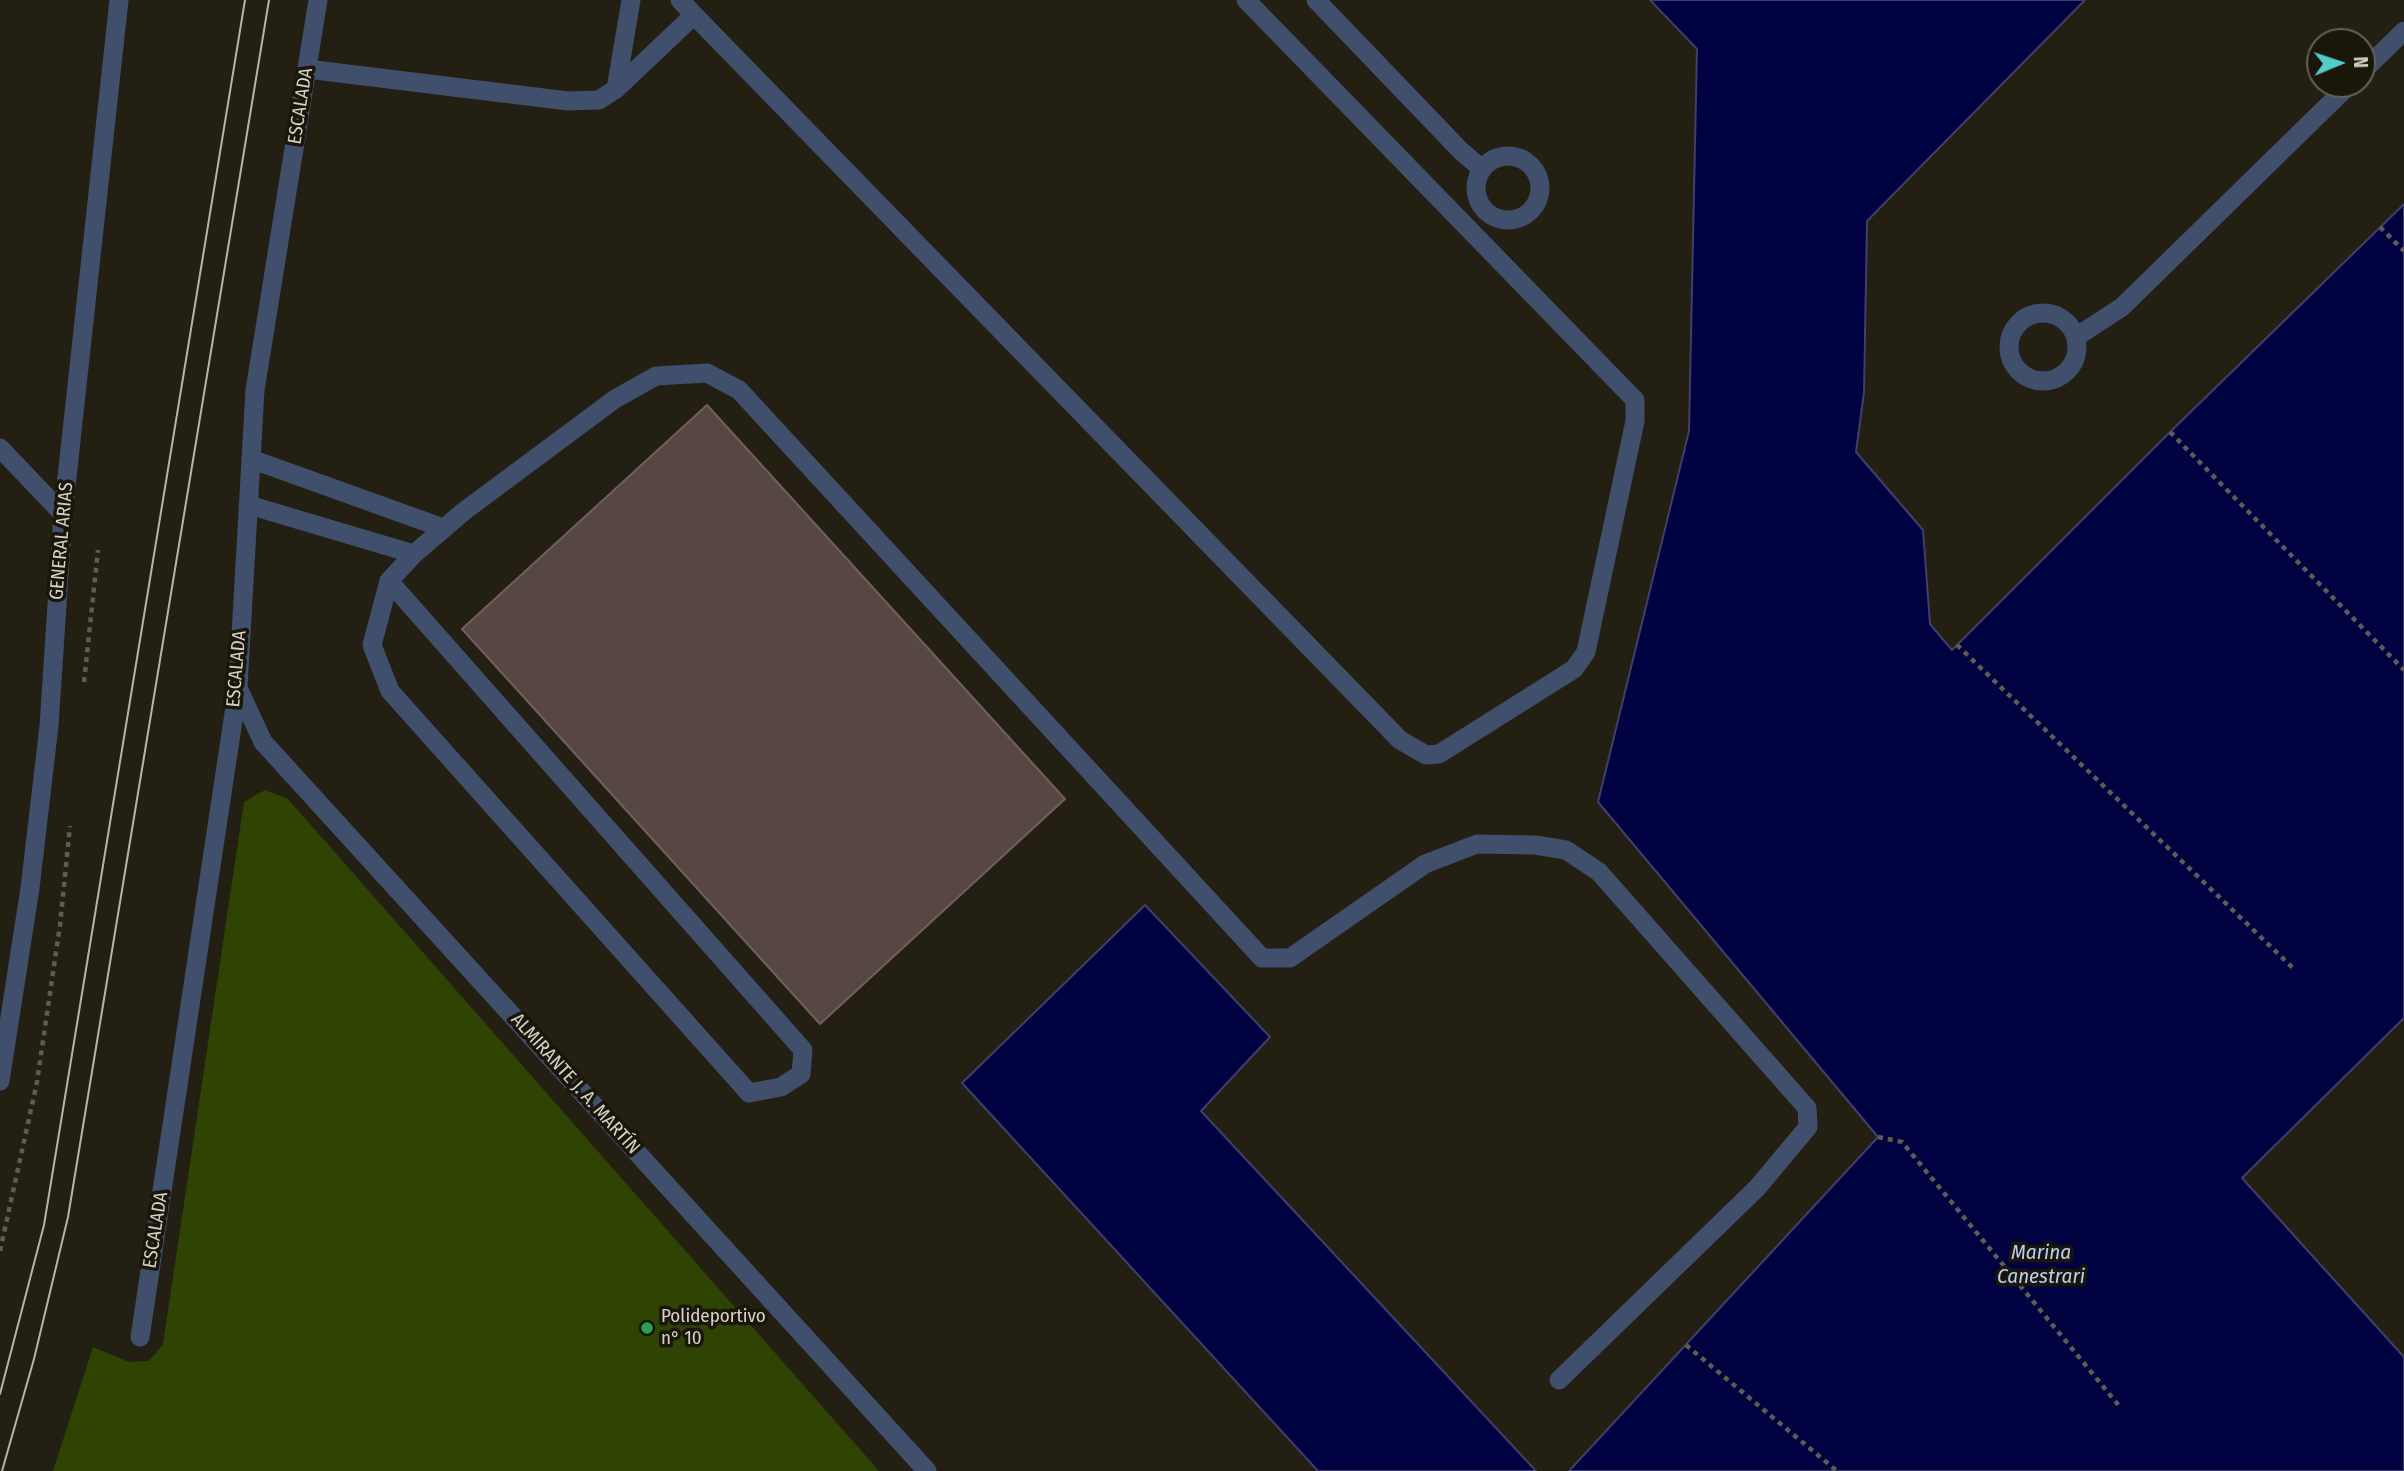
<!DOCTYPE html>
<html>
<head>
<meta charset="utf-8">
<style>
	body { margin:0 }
	#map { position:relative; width:2404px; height:1471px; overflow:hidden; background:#241f13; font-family:"Fira Sans Condensed",sans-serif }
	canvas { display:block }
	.north { position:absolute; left:2306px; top:28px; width:70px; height:70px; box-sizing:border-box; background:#1a160a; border:2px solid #646156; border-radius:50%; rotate:88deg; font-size:19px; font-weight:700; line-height:28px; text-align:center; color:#d4d1c9 }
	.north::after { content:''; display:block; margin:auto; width:24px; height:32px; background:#52cdcc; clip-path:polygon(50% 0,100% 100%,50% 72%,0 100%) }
</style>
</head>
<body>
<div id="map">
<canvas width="2404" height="1471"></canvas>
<div class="north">N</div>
</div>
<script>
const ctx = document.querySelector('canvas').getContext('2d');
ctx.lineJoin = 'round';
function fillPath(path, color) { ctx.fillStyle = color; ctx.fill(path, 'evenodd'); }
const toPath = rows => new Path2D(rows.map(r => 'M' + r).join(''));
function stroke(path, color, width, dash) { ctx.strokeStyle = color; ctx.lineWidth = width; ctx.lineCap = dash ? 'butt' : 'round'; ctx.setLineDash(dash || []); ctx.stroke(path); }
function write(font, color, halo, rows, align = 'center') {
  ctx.font = font + ' "Fira Sans Condensed",sans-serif'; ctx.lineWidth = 7; ctx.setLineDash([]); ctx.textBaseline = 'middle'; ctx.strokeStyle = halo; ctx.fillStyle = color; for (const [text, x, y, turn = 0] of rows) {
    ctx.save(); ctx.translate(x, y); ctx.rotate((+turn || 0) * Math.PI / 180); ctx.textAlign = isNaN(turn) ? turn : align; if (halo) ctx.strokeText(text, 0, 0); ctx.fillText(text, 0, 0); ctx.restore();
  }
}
const green = toPath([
	[265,790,288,799,879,1471,53,1471,93,1347,129,1362,149,1361,163,1344,244,802]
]);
const water = toPath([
	[1650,0,2085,0,1867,221,1864,392,1856,452,1923,530,1930,624,1952,650,2170,432,2404,204,2404,1018,2242,1178,2404,1357,2404,1471,1569,1471,1878,1137,1598,802,1689,431,1697,49,1650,0],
	[1145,905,1270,1037,1201,1111,1536,1471,1318,1471,962,1083,1145,905]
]);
const building = toPath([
	[707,405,1065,799,820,1024,462,629,707,405]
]);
const path = toPath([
	[2380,227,2404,251],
	[2170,432,2404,670],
	[1957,645,2294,969],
	[84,682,98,550],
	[1878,1137,1902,1142,2120,1407],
	[0,1251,37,1082,60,925,70,826],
	[1686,1345,1837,1471]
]);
const service = toPath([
	[251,459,443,528],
	[249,505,414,554],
	[389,581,803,1050,801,1074,781,1087,749,1093,390,691,372,645,389,581,414,554,463,512,615,399,656,376,707,373,739,390,1262,958,1290,958,1425,864,1477,844,1535,845,1566,850,1599,872,1807,1108,1808,1127,1757,1188,1559,1380]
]);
const minor = toPath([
	[1316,0,1461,151,1482,169],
	[694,15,1400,740,1426,755,1439,754,1574,669,1586,652,1635,421,1635,400,1246,0],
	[307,69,568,101,599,100,616,89,631,0],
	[2362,72,2404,31],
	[616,89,694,15,680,0],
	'1476 188a32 32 0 1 1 64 0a32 32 0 1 1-64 0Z',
	'2009 347a34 34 0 1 1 68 0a34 34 0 1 1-68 0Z',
	[2076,337,2122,307,2350,84],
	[0,448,63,514],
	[238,688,263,742,927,1471],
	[0,1081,30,888,49,726,63,514,119,0],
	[140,1337,238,687,255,390,318,0]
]);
const tram = toPath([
	[0,1394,44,1225,245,0],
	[2,1471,34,1359,68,1217,269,0]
]);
const markers = [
	[647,1328,7,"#2e9e5b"]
];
const streetNames = [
	["ESCALADA",301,106,-81],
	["GENERAL ARIAS",62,541,-85],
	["ESCALADA",237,669,-85],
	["ALMIRANTE J. A. MARTÍN",575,1084,48],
	["ESCALADA",156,1230,-81]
];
const poiNames = [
	["Polideportivo",661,1317],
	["n° 10",661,1339]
];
const waterNames = [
	["Marina",2041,1253],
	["Canestrari",2041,1277]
];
fillPath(green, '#2f4402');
fillPath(water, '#000140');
stroke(water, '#403f69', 2);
fillPath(building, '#564644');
stroke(building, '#715f5d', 2);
stroke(path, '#615c52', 4.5, [5, 5]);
stroke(service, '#3f4f6c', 19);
stroke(minor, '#3f4f6c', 19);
stroke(tram, '#b7b3ab', 2);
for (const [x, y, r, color] of markers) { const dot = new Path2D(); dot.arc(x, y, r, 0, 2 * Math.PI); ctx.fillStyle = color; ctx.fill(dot); stroke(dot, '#1a160a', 2.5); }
write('19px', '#d4d1c9', '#1a160a', streetNames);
write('19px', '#d4d1c9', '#1a160a', poiNames, 'left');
write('italic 21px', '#b8cef4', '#1a160a', waterNames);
</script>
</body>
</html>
